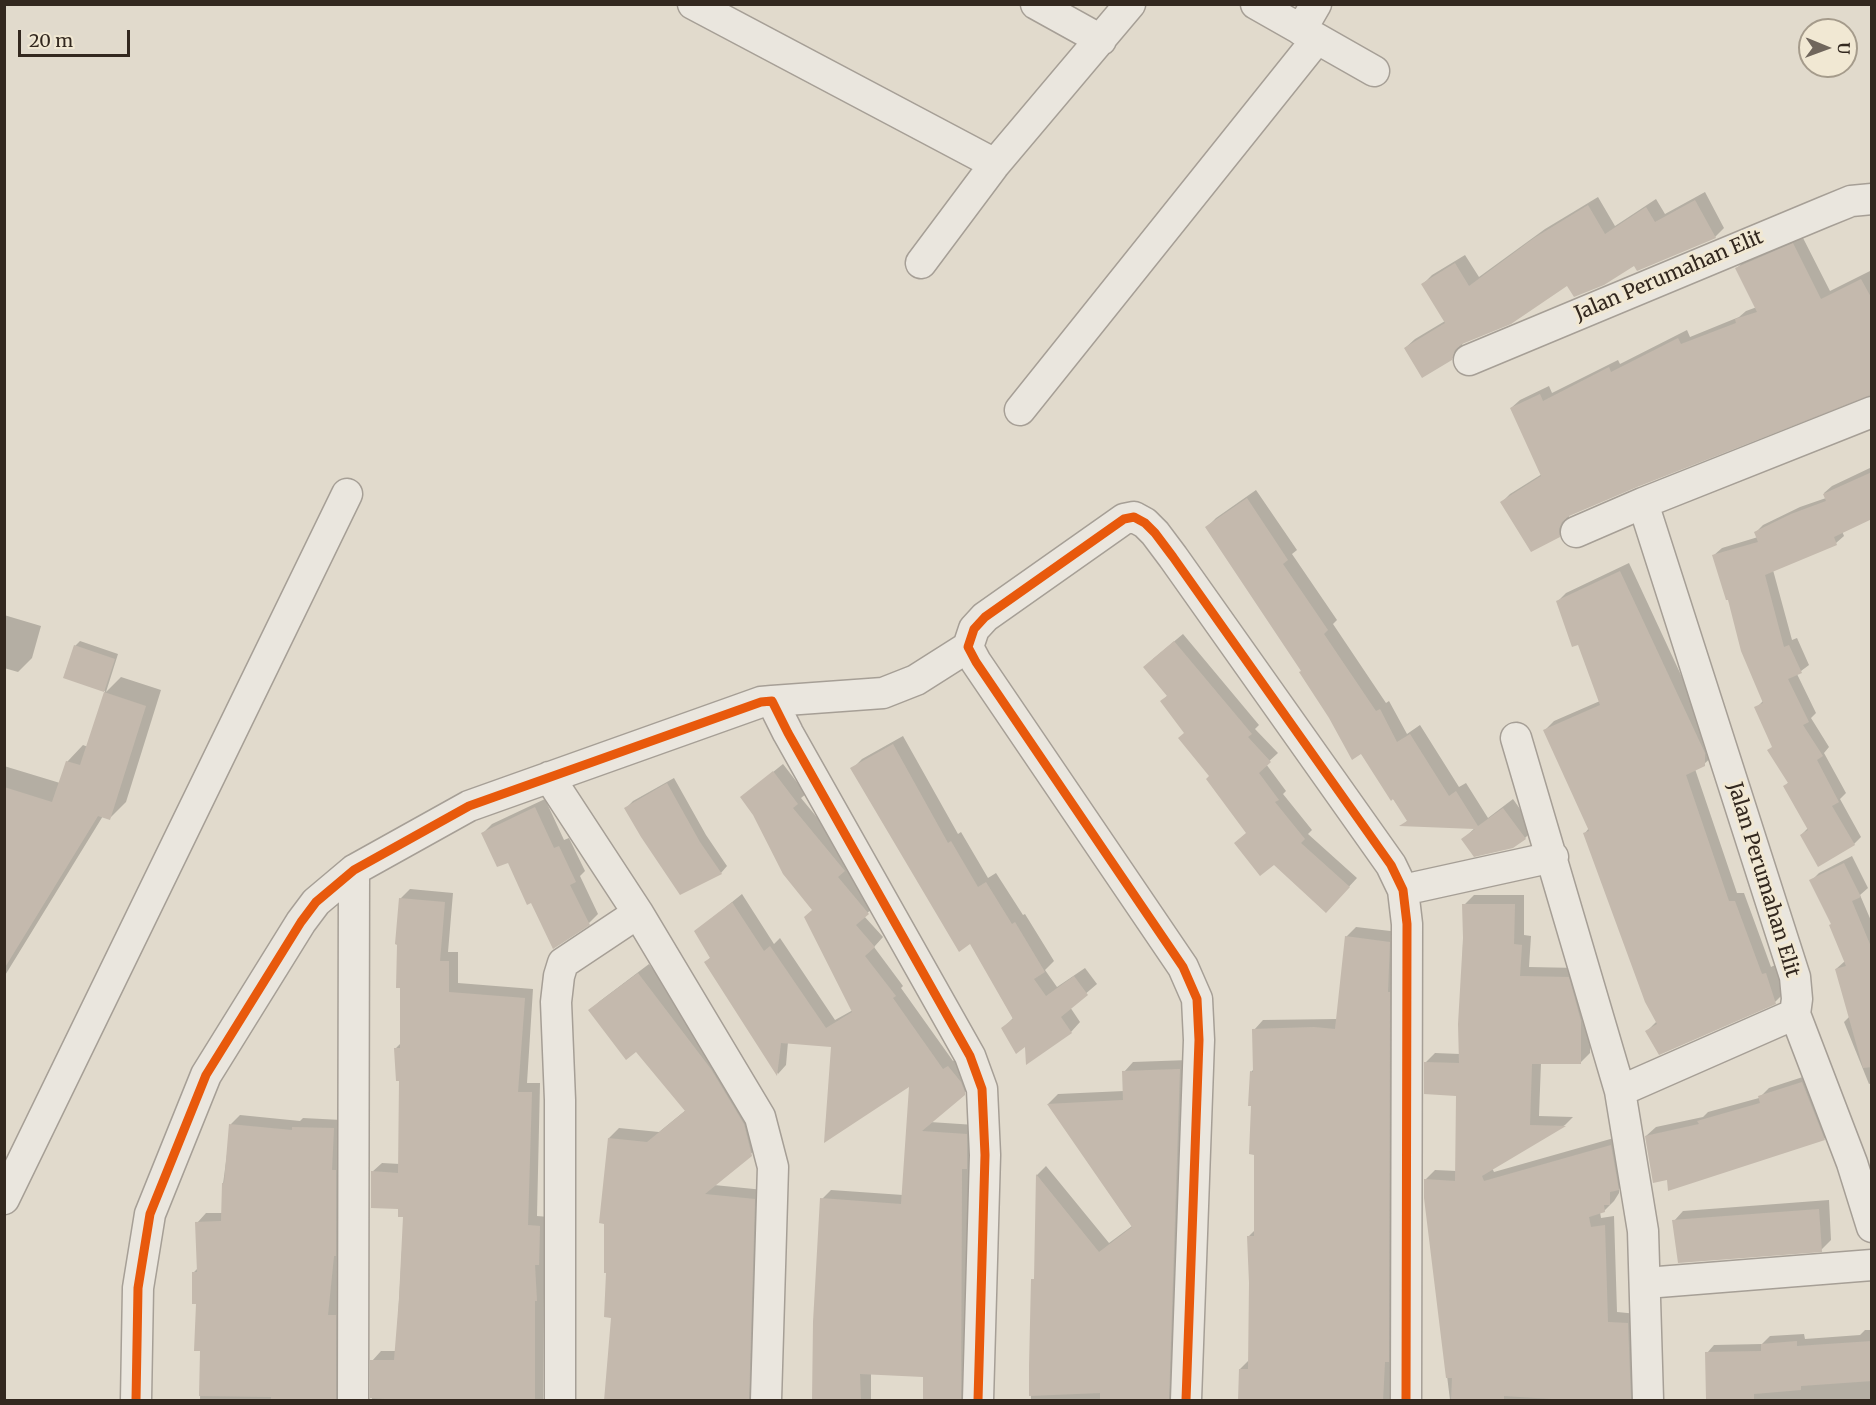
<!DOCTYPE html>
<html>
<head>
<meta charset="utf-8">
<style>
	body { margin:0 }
	#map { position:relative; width:1876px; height:1405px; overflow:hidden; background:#e1dacc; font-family:Merriweather,serif }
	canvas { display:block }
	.frame { position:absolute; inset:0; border:6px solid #33281f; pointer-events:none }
	.north { position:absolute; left:1798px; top:18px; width:60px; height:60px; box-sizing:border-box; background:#f1e8d3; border:2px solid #a59b8b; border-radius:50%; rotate:91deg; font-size:16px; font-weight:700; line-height:24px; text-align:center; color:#33281f }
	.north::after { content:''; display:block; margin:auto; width:21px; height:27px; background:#70665c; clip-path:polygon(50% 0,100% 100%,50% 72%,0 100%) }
	.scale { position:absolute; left:18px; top:30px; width:112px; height:27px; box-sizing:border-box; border:3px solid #33281f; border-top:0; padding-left:8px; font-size:18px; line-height:21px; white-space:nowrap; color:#33281f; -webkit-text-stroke:4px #f1e8d3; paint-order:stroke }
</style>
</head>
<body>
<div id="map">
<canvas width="1876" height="1405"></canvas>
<div class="frame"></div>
<div class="north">U</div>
<div class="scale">20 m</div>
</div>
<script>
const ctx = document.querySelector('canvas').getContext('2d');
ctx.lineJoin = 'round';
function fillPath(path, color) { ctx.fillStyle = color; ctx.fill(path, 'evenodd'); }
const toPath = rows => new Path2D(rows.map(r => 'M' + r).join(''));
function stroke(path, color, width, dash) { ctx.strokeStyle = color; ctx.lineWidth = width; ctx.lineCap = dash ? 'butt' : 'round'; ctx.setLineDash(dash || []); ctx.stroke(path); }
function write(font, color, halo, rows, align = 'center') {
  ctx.font = font + ' Merriweather,serif'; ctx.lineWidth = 6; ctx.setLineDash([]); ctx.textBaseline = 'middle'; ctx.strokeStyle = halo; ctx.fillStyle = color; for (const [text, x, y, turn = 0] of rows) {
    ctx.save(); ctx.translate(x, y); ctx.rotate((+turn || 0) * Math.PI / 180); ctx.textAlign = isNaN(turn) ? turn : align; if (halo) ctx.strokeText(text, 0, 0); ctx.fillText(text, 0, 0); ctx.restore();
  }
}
const shadow = toPath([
	[1705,192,1724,228,1715,237,1635,264,1568,283,1463,342,1461,349,1451,359,1405,348,1415,339,1445,321,1423,284,1432,275,1465,255,1479,277,1545,229,1598,197,1615,226,1656,199,1665,214],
	[1802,236,1830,291,1870,271,1872,274,1872,394,1636,486,1569,515,1568,527,1559,536,1502,502,1510,494,1542,474,1511,408,1520,400,1549,386,1552,393,1618,360,1620,364,1687,330,1690,337,1739,317,1746,311,1757,307,1737,268,1746,259],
	[1872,467,1872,518,1842,531,1844,536,1836,543,1773,570,1792,640,1797,638,1809,665,1797,674,1816,713,1811,718,1829,747,1824,753,1846,793,1840,799,1861,837,1854,844,1801,835,1808,828,1785,786,1789,782,1756,708,1764,700,1714,555,1722,548,1758,537,1756,532,1763,525,1800,507,1826,498,1824,493,1832,486],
	[1256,490,1297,550,1292,554,1337,620,1333,624,1386,703,1389,701,1407,734,1420,725,1459,787,1466,783,1488,818,1513,799,1534,829,1525,838,1463,839,1476,827,1403,825,1408,820,1303,671,1207,527,1216,518],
	[1629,563,1713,744,1714,755,1704,764,1695,769,1737,893,1744,893,1771,967,1775,965,1784,993,1775,1002,1647,1031,1657,1021,1585,833,1589,828,1545,730,1554,721,1600,701,1579,643,1557,602,1566,593],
	[4,615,41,626,32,658,18,672,4,668],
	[1183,634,1259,725,1255,729,1278,753,1266,764,1286,791,1283,794,1312,830,1308,834,1357,878,1334,903,1247,832,1186,732,1162,701,1168,695,1153,659],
	[80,641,118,654,106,692,121,677,161,690,126,802,110,818,103,816,4,977,4,766,60,783,67,762,83,745,88,747,105,691,65,677,75,646],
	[903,736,958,834,961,832,988,878,996,873,1023,915,1025,914,1054,961,1045,970,1057,987,1085,968,1097,984,1070,1007,1080,1022,1071,1032,1026,1044,1003,1028,1013,1018,970,942,852,769,862,759],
	[783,764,806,794,801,798,853,861,846,868,877,904,864,916,883,937,874,947,903,986,901,988,953,1061,958,1058,973,1085,930,1122,975,1125,973,1400,924,1400,925,1376,871,1373,871,1400,814,1400,822,1199,831,1190,903,1195,911,1084,833,1046,788,1042,786,1065,778,1074,706,962,711,957,696,931,742,894,774,944,780,938,835,1020,853,1010,813,910,754,814,742,797],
	[674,778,706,835,727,866,721,873,626,808,633,801],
	[545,799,564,840,569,838,585,871,580,876,598,914,589,923,531,901,508,861,483,833,492,824],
	[1852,856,1868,888,1860,895,1872,923,1872,1083,1869,1084,1844,1022,1850,1016,1836,969,1845,961,1832,923,1811,881,1819,873],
	[410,889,453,893,448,952,458,952,458,983,533,989,527,1083,540,1083,537,1216,549,1217,548,1254,544,1257,546,1290,544,1292,543,1400,372,1400,372,1361,381,1351,396,1351,404,1216,372,1172,382,1163,400,1164,400,1080,396,1048,401,1043,400,899],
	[1474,895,1524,895,1524,935,1531,936,1529,967,1578,968,1590,1010,1590,1053,1580,1063,1541,1063,1539,1116,1573,1117,1565,1125,1492,1168,1494,1172,1621,1136,1628,1179,1619,1189,1619,1193,1614,1201,1604,1211,1600,1212,1601,1218,1614,1216,1617,1312,1638,1314,1634,1400,1450,1400,1425,1198,1425,1180,1435,1170,1457,1171,1458,1094,1425,1063,1435,1053,1460,1054,1464,905],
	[1356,927,1399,932,1397,1400,1240,1400,1240,1369,1249,1360,1251,1283,1248,1237,1256,1229,1256,1153,1251,1072,1255,1068,1254,1030,1263,1020,1337,1019,1346,937],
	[649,964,721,1059,761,1145,714,1185,764,1190,760,1400,605,1400,612,1316,609,1138,619,1128,659,1132,686,1110,636,1050,590,1010,600,1001],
	[1189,1060,1182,1400,1031,1400,1030,1366,1033,1280,1035,1278,1037,1175,1046,1166,1109,1243,1132,1226,1048,1104,1058,1094,1124,1091,1124,1072,1133,1062],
	[1812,1074,1833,1130,1824,1139,1668,1178,1646,1136,1656,1127,1703,1117,1708,1112,1759,1098,1769,1088],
	[240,1115,300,1121,303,1118,342,1120,343,1247,337,1306,345,1306,348,1400,200,1400,201,1350,193,1273,198,1268,197,1223,206,1213,223,1213,223,1184,231,1124],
	[1829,1200,1831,1240,1821,1250,1674,1221,1683,1211],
	[1865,1330,1872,1330,1872,1400,1707,1400,1707,1353,1714,1345,1762,1344,1770,1336,1804,1334,1805,1339,1860,1335]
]);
const building = toPath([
	[1695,200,1716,238,1637,271,1634,266,1604,285,1574,297,1567,286,1511,324,1462,344,1455,350,1452,360,1422,378,1404,348,1445,323,1421,284,1455,263,1469,286,1534,238,1588,205,1605,234,1646,207,1655,222],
	[1793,243,1821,299,1861,279,1872,299,1872,395,1637,487,1569,516,1562,522,1559,529,1560,537,1531,552,1500,502,1541,476,1510,408,1540,394,1543,401,1609,367,1611,372,1678,338,1681,344,1736,323,1735,319,1757,312,1735,268],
	[1872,472,1872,519,1834,537,1837,545,1765,575,1784,647,1789,645,1802,673,1788,679,1809,722,1803,725,1823,756,1817,760,1839,802,1832,806,1855,845,1818,867,1800,835,1808,830,1783,786,1788,783,1767,750,1772,747,1754,707,1763,703,1741,651,1728,600,1726,600,1712,555,1758,542,1754,532,1791,514,1826,501,1823,494],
	[1247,498,1288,560,1283,564,1328,630,1324,634,1376,711,1380,709,1397,742,1410,734,1449,796,1456,791,1478,826,1503,808,1526,839,1513,848,1474,857,1461,839,1475,829,1399,826,1407,821,1393,799,1391,801,1361,754,1352,760,1329,718,1299,672,1301,671,1205,527],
	[1620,571,1705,753,1705,766,1686,775,1729,901,1735,901,1762,974,1766,973,1776,1004,1659,1055,1645,1031,1657,1024,1645,1002,1583,833,1589,831,1543,730,1600,705,1578,645,1572,647,1556,601],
	[1174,641,1252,734,1248,737,1271,762,1259,773,1279,800,1275,802,1305,839,1301,843,1350,887,1326,913,1274,865,1260,876,1234,843,1246,833,1206,779,1209,776,1178,738,1184,733,1160,701,1167,696,1143,667],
	[74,645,115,659,104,692,63,678],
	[104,692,146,706,110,820,98,816,4,969,4,787,52,802,66,761,80,765],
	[893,744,948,843,951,841,978,887,986,882,1012,924,1015,922,1045,972,1034,979,1046,996,1074,976,1088,995,1061,1017,1072,1033,1026,1065,1025,1047,1016,1054,1001,1028,1013,1019,970,944,959,952,850,768],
	[773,771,798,804,793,808,845,871,838,877,869,914,856,925,875,947,865,956,896,996,893,998,943,1069,948,1066,961,1082,965,1092,965,1095,922,1131,967,1134,967,1169,962,1169,961,1401,923,1401,923,1377,860,1374,861,1401,812,1401,813,1322,820,1198,901,1204,909,1087,824,1143,831,1047,781,1043,777,1076,704,962,710,958,694,931,732,902,764,951,770,946,826,1028,852,1012,804,917,812,910,783,874,753,815,740,797],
	[667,783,700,842,722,874,680,895,641,837,624,808],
	[535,807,554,848,559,846,576,882,570,885,590,925,553,949,531,903,527,905,508,863,497,867,481,833],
	[1844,863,1861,897,1852,901,1872,949,1872,1067,1863,1068,1835,969,1846,966,1829,925,1831,924,1809,880],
	[399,898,445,902,440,961,449,961,449,992,525,998,518,1092,532,1092,528,1225,540,1226,539,1265,535,1265,537,1301,535,1301,535,1401,416,1401,370,1398,370,1360,394,1360,399,1298,403,1217,398,1217,398,1209,371,1208,371,1171,398,1173,399,1081,396,1081,394,1048,400,1048,400,988,396,988,397,945,395,944],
	[1462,904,1515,904,1514,944,1522,945,1520,976,1569,977,1581,1021,1581,1064,1532,1064,1530,1125,1566,1126,1482,1176,1484,1181,1611,1145,1619,1190,1610,1192,1610,1205,1604,1205,1605,1212,1589,1217,1591,1227,1605,1225,1608,1322,1628,1323,1631,1401,1584,1401,1504,1396,1504,1401,1451,1401,1452,1378,1446,1378,1424,1198,1424,1179,1455,1181,1456,1096,1424,1094,1424,1062,1459,1063,1458,1024,1463,938],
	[1345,936,1390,942,1388,992,1390,992,1389,1362,1385,1362,1383,1401,1238,1401,1239,1369,1248,1369,1249,1283,1247,1236,1254,1236,1254,1155,1249,1154,1251,1106,1248,1106,1250,1071,1253,1072,1252,1029,1314,1027,1335,1029],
	[638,973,711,1069,744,1124,752,1156,705,1194,755,1199,749,1401,604,1401,611,1318,604,1317,606,1273,604,1273,604,1224,599,1223,608,1138,647,1142,685,1111,636,1052,626,1060,588,1010],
	[1180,1069,1169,1400,1100,1400,1100,1393,1029,1396,1029,1366,1031,1279,1034,1279,1036,1174,1099,1252,1132,1227,1047,1104,1123,1100,1122,1071],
	[1802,1082,1825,1140,1668,1191,1667,1180,1653,1183,1645,1136,1699,1124,1697,1121,1760,1103,1758,1096],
	[229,1124,292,1130,292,1127,334,1128,332,1170,336,1170,336,1256,334,1256,328,1315,336,1315,336,1401,271,1401,271,1397,199,1396,200,1351,194,1351,196,1304,192,1304,192,1272,197,1272,195,1222,221,1221,222,1183,224,1183],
	[1819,1209,1822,1252,1678,1263,1672,1220],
	[1797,1341,1797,1346,1872,1341,1872,1381,1801,1386,1801,1390,1754,1394,1754,1399,1706,1399,1705,1352,1761,1351,1761,1344]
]);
const minor = toPath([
	[693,4,995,164],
	[1036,4,1101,40],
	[1256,4,1374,71],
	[1301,30,1316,4],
	[921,263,995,164,1130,4],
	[1469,360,1824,212,1851,201,1872,199],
	[1020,410,1317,39],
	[1576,532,1643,503],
	[772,701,883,693,916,680,968,647],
	[1516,738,1620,1091],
	[549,777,638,913,760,1117,773,1167,766,1400],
	[1403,890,1553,857],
	[1795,1014,1852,1163,1872,1227],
	[4,1199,347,494],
	[1646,1283,1872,1265],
	[136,1400,138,1288,150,1214,206,1075,301,922,316,902,354,870,469,806,761,702,772,701,788,733,970,1056,982,1089,985,1155,978,1400],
	[353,1400,354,870],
	[560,1400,560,1100,556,1002,559,976,563,963,638,913],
	[1186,1400,1199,1040,1197,999,1183,967,976,662,968,647,974,629,985,617,1124,519,1134,517,1145,523,1155,533,1173,557,1391,865,1403,890,1407,924,1406,1400],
	[1648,1400,1643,1231,1620,1091,1795,1014,1797,999,1795,977,1643,503,1872,412]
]);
const cycleway = toPath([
	[136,1400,138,1288,150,1214,206,1075,301,922,316,902,354,870,469,806,761,702,772,701,788,733,970,1056,982,1089,985,1155,978,1400],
	[1186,1400,1199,1040,1197,999,1183,967,976,662,968,647,974,629,985,617,1124,519,1134,517,1145,523,1155,533,1173,557,1391,865,1403,890,1407,924,1406,1400]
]);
const streetNames = [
	["Jalan Perumahan Elit",1669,276,-23],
	["Jalan Perumahan Elit",1763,880,73]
];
fillPath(shadow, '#0003');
fillPath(building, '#c4b9ad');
stroke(minor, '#a69f96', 33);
stroke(minor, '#eae6de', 30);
stroke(cycleway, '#e8590c', 9);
write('20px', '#33281f', '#f1e8d3', streetNames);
</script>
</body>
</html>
